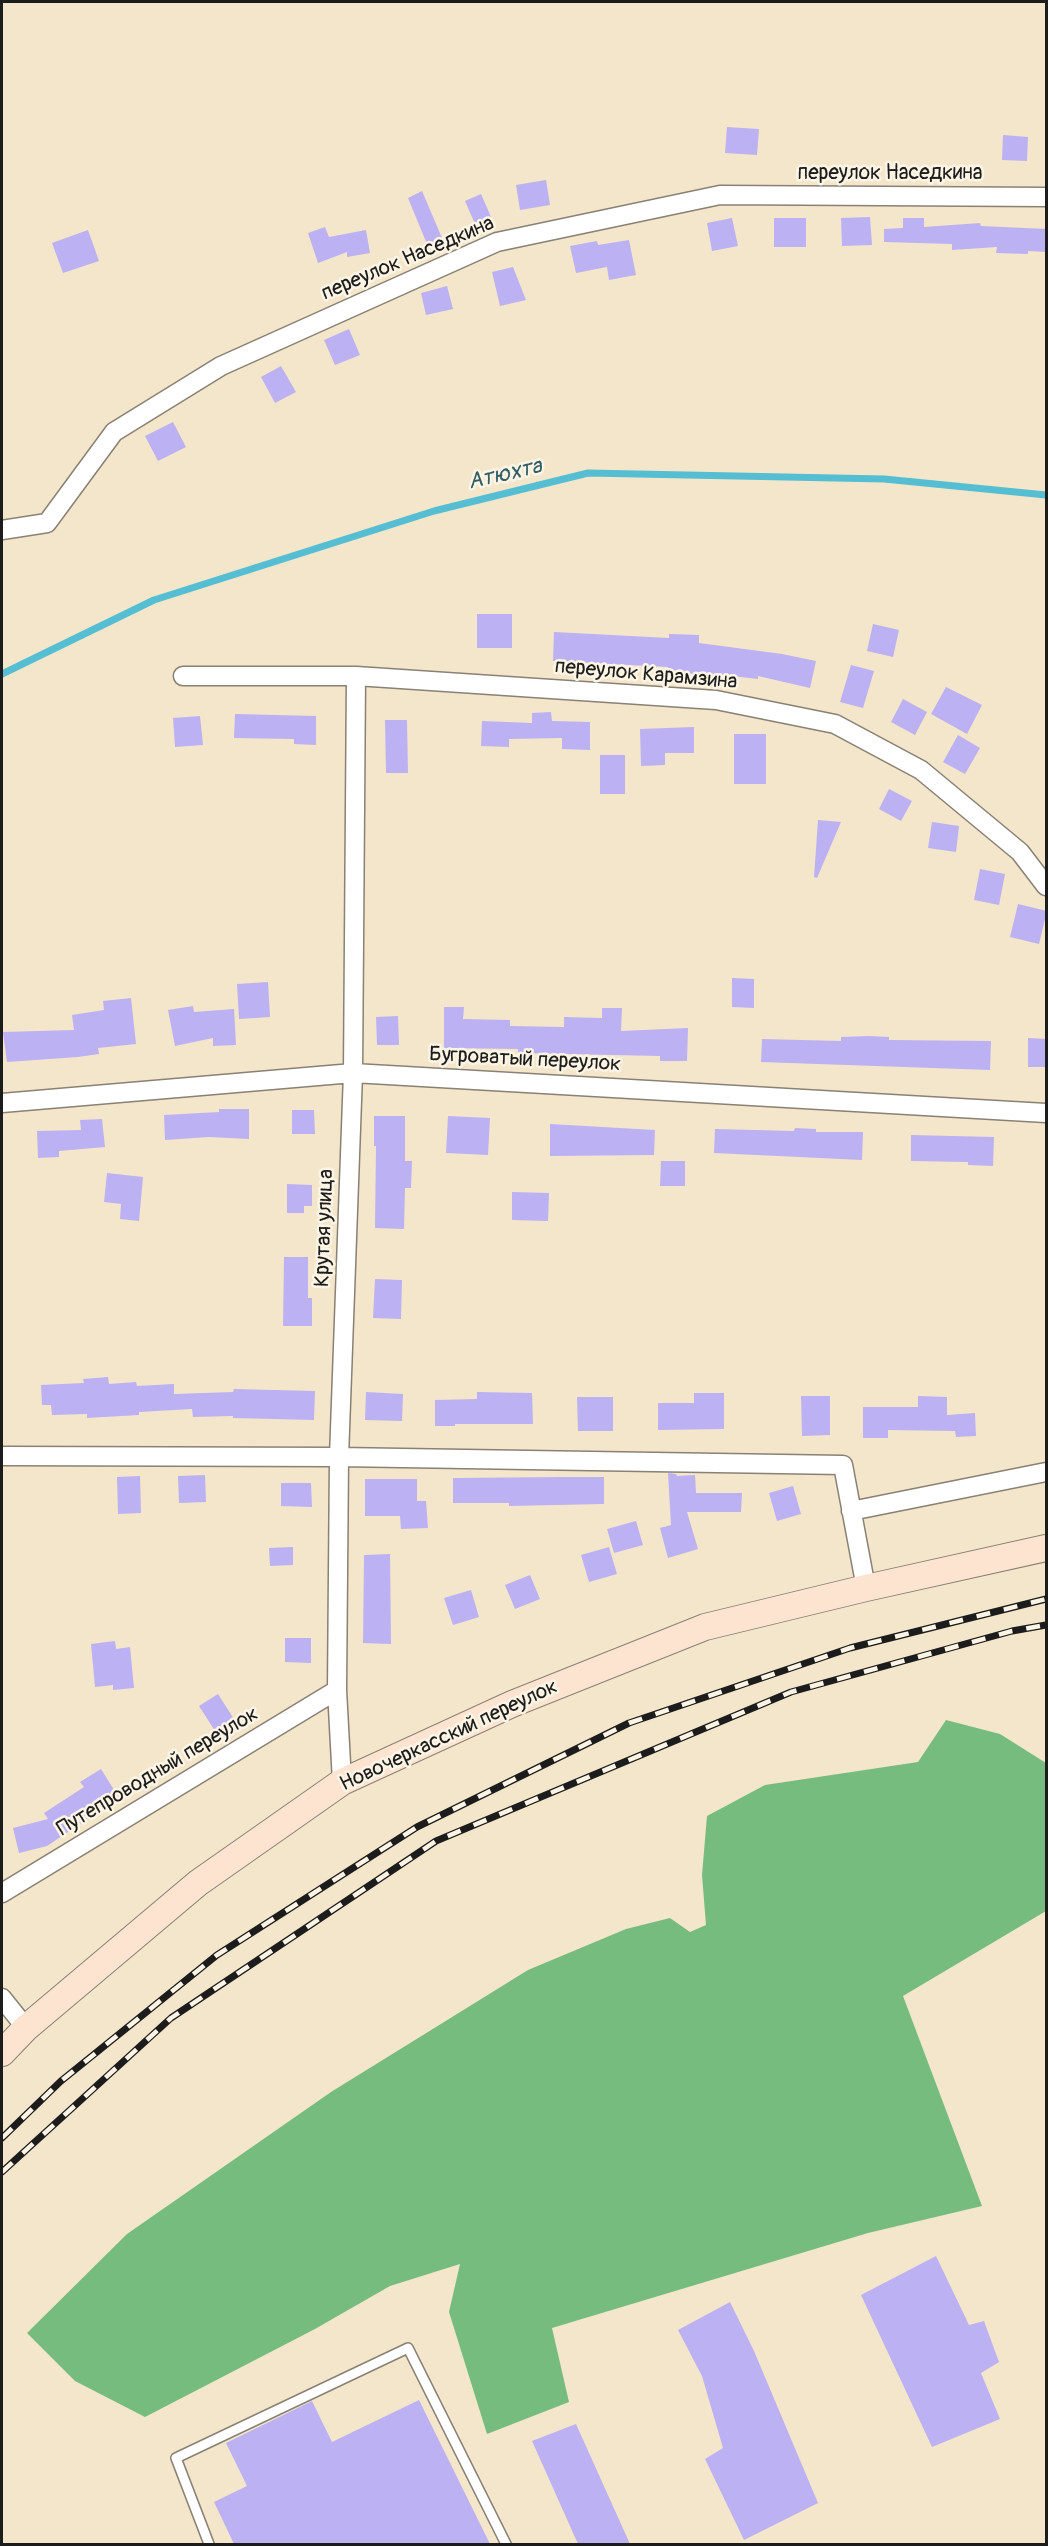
<!DOCTYPE html>
<html>
<head>
<meta charset="utf-8">
<style>
	body { margin:0 }
	#map { position:relative; width:1048px; height:2546px; overflow:hidden; background:#f4e6cb; font-family:Pangolin,sans-serif }
	canvas { display:block }
	.frame { position:absolute; inset:0; border:3px solid #1c1c1c; pointer-events:none }
</style>
</head>
<body>
<div id="map">
<canvas width="1048" height="2546"></canvas>
<div class="frame"></div>
</div>
<script>
const ctx = document.querySelector('canvas').getContext('2d');
ctx.lineJoin = 'round';
function fillPath(path, color) { ctx.fillStyle = color; ctx.fill(path, 'evenodd'); }
const toPath = rows => new Path2D(rows.map(r => 'M' + r).join(''));
function stroke(path, color, width, dash) { ctx.strokeStyle = color; ctx.lineWidth = width; ctx.lineCap = dash ? 'butt' : 'round'; ctx.setLineDash(dash || []); ctx.stroke(path); }
function write(font, color, halo, rows, align = 'center') {
  ctx.font = font + ' Pangolin,sans-serif'; ctx.lineWidth = 5; ctx.setLineDash([]); ctx.textBaseline = 'middle'; ctx.strokeStyle = halo; ctx.fillStyle = color; for (const [text, x, y, turn = 0] of rows) {
    ctx.save(); ctx.translate(x, y); ctx.rotate((+turn || 0) * Math.PI / 180); ctx.textAlign = isNaN(turn) ? turn : align; if (halo) ctx.strokeText(text, 0, 0); ctx.fillText(text, 0, 0); ctx.restore();
  }
}
const forest = toPath([
	[946,1720,1000,1734,1046,1763,1046,1911,903,1996,982,2206,868,2233,552,2328,569,2402,487,2434,449,2312,460,2264,390,2286,315,2329,145,2417,75,2381,27,2333,127,2234,331,2092,528,1970,626,1929,670,1918,690,1932,706,1925,702,1875,707,1816,765,1785,918,1762]
]);
const stream = toPath([
	[2,674,154,600,434,511,588,473,884,479,1046,495]
]);
const building = toPath([
	[727,127,759,129,757,155,725,153],
	[1003,135,1028,137,1027,161,1002,160],
	[546,180,550,205,520,210,516,185],
	[422,191,442,238,427,244,408,198],
	[481,194,491,217,475,224,465,201],
	[870,217,872,245,842,246,841,218],
	[732,218,738,246,712,251,707,223],
	[774,218,806,218,806,247,774,247],
	[903,218,924,218,924,227,980,223,981,226,1047,229,1047,252,1028,251,1028,254,996,253,997,247,952,250,952,244,884,242,884,229,903,228],
	[325,227,329,237,366,230,370,253,347,257,347,252,318,263,308,233],
	[88,230,99,261,63,273,52,243],
	[629,240,636,275,609,280,607,267,576,273,570,246,597,241,598,245],
	[513,267,526,300,500,306,492,272],
	[447,286,453,309,426,315,421,293],
	[349,329,360,355,335,365,324,340],
	[281,366,296,392,275,403,261,377],
	[173,422,186,447,158,461,145,436],
	[477,614,512,614,512,648,477,648],
	[873,624,899,630,893,657,867,651],
	[554,632,669,638,669,634,699,635,699,643,782,654,816,661,810,688,758,676,758,679,697,672,697,674,667,673,668,667,553,661],
	[851,665,874,671,863,708,840,702],
	[946,687,982,705,967,734,931,714],
	[903,699,927,712,915,735,891,722],
	[551,712,552,721,590,722,590,750,562,749,562,738,509,739,509,747,481,746,482,721,532,723,532,713],
	[235,714,316,716,316,745,294,744,294,739,234,738],
	[200,716,203,745,175,747,173,718],
	[385,720,407,720,408,773,386,773],
	[694,727,694,753,665,753,665,765,641,766,640,729],
	[734,734,766,734,766,784,734,784],
	[958,735,980,748,965,774,943,762],
	[600,755,625,755,625,794,600,794],
	[889,789,912,801,901,821,879,809],
	[818,820,841,822,817,878,814,877],
	[932,822,959,826,956,852,928,848],
	[980,869,1005,874,999,905,974,900],
	[1018,904,1047,911,1039,944,1010,937],
	[732,978,754,979,754,1008,732,1007],
	[268,982,270,1017,239,1019,237,984],
	[131,998,136,1044,98,1048,99,1054,78,1057,7,1062,3,1032,74,1030,72,1015,104,1010,103,1001],
	[193,1006,194,1012,234,1009,236,1045,213,1046,213,1038,175,1046,168,1010],
	[444,1007,464,1007,463,1019,510,1020,510,1026,564,1027,564,1017,602,1018,602,1008,622,1008,621,1031,688,1028,687,1061,660,1061,660,1056,518,1053,518,1049,444,1048],
	[398,1016,399,1045,377,1045,376,1017],
	[869,1036,889,1037,889,1040,991,1041,990,1070,761,1062,762,1039,841,1041,841,1037],
	[1028,1038,1047,1039,1047,1067,1028,1067],
	[219,1109,249,1109,249,1139,209,1137,165,1140,164,1115,219,1112],
	[292,1110,314,1110,315,1134,292,1134],
	[374,1116,405,1116,405,1161,412,1161,411,1188,405,1188,404,1229,375,1228,376,1146,374,1146],
	[448,1116,490,1118,488,1155,446,1153],
	[102,1119,105,1147,59,1151,59,1157,38,1158,37,1131,81,1130,80,1120],
	[550,1124,655,1130,654,1155,550,1156],
	[795,1128,816,1129,816,1132,863,1132,862,1160,714,1153,715,1129,794,1131],
	[911,1135,994,1137,993,1166,968,1165,968,1162,911,1161],
	[661,1161,685,1161,685,1186,660,1186],
	[107,1173,143,1177,139,1221,120,1219,121,1204,104,1202],
	[287,1184,312,1185,312,1206,304,1206,304,1213,287,1213],
	[512,1192,549,1193,548,1221,512,1220],
	[284,1257,308,1257,308,1298,312,1298,312,1326,283,1326],
	[375,1279,402,1280,401,1319,373,1318],
	[108,1377,109,1384,136,1382,137,1386,174,1384,174,1394,233,1392,234,1389,315,1391,314,1420,233,1418,233,1416,193,1417,192,1409,139,1412,139,1415,87,1418,87,1414,52,1415,51,1405,42,1405,41,1385,84,1383,83,1379],
	[366,1392,403,1394,402,1421,365,1420],
	[477,1392,532,1393,533,1424,455,1424,455,1426,435,1426,435,1400,477,1399],
	[694,1393,724,1393,724,1429,658,1430,658,1403,694,1403],
	[801,1396,830,1396,830,1435,802,1436],
	[918,1396,947,1397,947,1415,975,1413,976,1436,956,1437,955,1431,888,1430,888,1438,863,1438,863,1407,918,1407],
	[577,1397,613,1397,613,1431,578,1431],
	[668,1473,676,1474,677,1476,695,1475,696,1493,742,1493,741,1512,687,1512,698,1549,668,1558,660,1528,671,1525],
	[205,1475,206,1502,179,1503,178,1476],
	[140,1476,141,1513,118,1514,117,1477],
	[563,1477,604,1477,604,1504,509,1506,509,1503,453,1503,453,1478],
	[365,1479,417,1479,417,1501,426,1501,428,1528,401,1529,400,1516,365,1516],
	[281,1483,311,1483,312,1507,281,1506],
	[793,1486,801,1514,777,1521,769,1493],
	[636,1521,643,1545,614,1553,607,1529],
	[293,1547,293,1565,270,1566,269,1548],
	[609,1547,617,1574,589,1582,581,1555],
	[390,1554,391,1644,363,1643,364,1555],
	[530,1575,540,1599,515,1609,505,1585],
	[471,1590,479,1617,453,1625,444,1598],
	[285,1638,311,1638,311,1663,285,1662],
	[115,1641,116,1649,130,1647,134,1688,113,1690,113,1685,95,1687,91,1644],
	[218,1694,234,1719,215,1731,199,1706],
	[101,1769,119,1798,47,1846,19,1853,13,1828,48,1819,44,1813,84,1787,80,1782],
	[936,2256,969,2325,984,2321,999,2362,981,2373,1000,2419,932,2447,861,2295],
	[730,2302,754,2351,818,2503,744,2540,705,2459,723,2448,702,2376,678,2330],
	[419,2400,490,2544,234,2544,214,2502,247,2486,226,2443,312,2401,332,2442],
	[576,2424,630,2544,578,2544,532,2441]
]);
const service = toPath([
	[209,2544,176,2458,408,2348,506,2544]
]);
const minor = toPath([
	[2,530,47,523,114,432,221,366,497,242,720,195,1046,197],
	[183,676,356,676,716,700,835,724,921,770,1020,852,1046,886],
	[2,1103,353,1073,1046,1113],
	[2,1456,339,1457,843,1465,866,1588],
	[851,1511,1046,1472],
	[342,1782,337,1690,339,1457,353,1073,356,676],
	[2,1893,337,1690],
	[2,1998,26,2028]
]);
const secondary = toPath([
	[2,2053,26,2028,198,1883,342,1782,512,1704,705,1627,866,1588,1046,1548]
]);
const rail = toPath([
	[2,2138,61,2081,217,1955,417,1827,629,1723,850,1648,1046,1599],
	[2,2172,171,2018,436,1841,791,1692,1012,1631,1046,1625]
]);
const streetNames = [
	["переулок Наседкина",890,174],
	["переулок Наседкина",408,259,-23],
	["переулок Карамзина",646,675,5],
	["Бугроватый переулок",525,1060,3],
	["Крутая улица",325,1228,-88],
	["Новочеркасский переулок",449,1736,-25],
	["Путепроводный переулок",158,1772,-31]
];
const waterNames = [
	["Атюхта",505,475,-13]
];
fillPath(forest, '#77bc7f');
stroke(stream, '#55bed2', 7);
fillPath(building, '#bcb1f3');
stroke(service, '#888174', 12);
stroke(minor, '#888174', 21);
stroke(secondary, '#888174', 28);
stroke(service, '#fff', 9);
stroke(minor, '#fff', 18);
stroke(secondary, '#fde4d1', 26);
stroke(rail, '#1c1c1c', 7);
stroke(rail, '#fcf5e5', 4.5, [14]);
write('21px', '#1c1c1c', '#fcf5e5', streetNames);
write('italic 22px', '#335d65', '#fcf5e5', waterNames);
</script>
</body>
</html>
